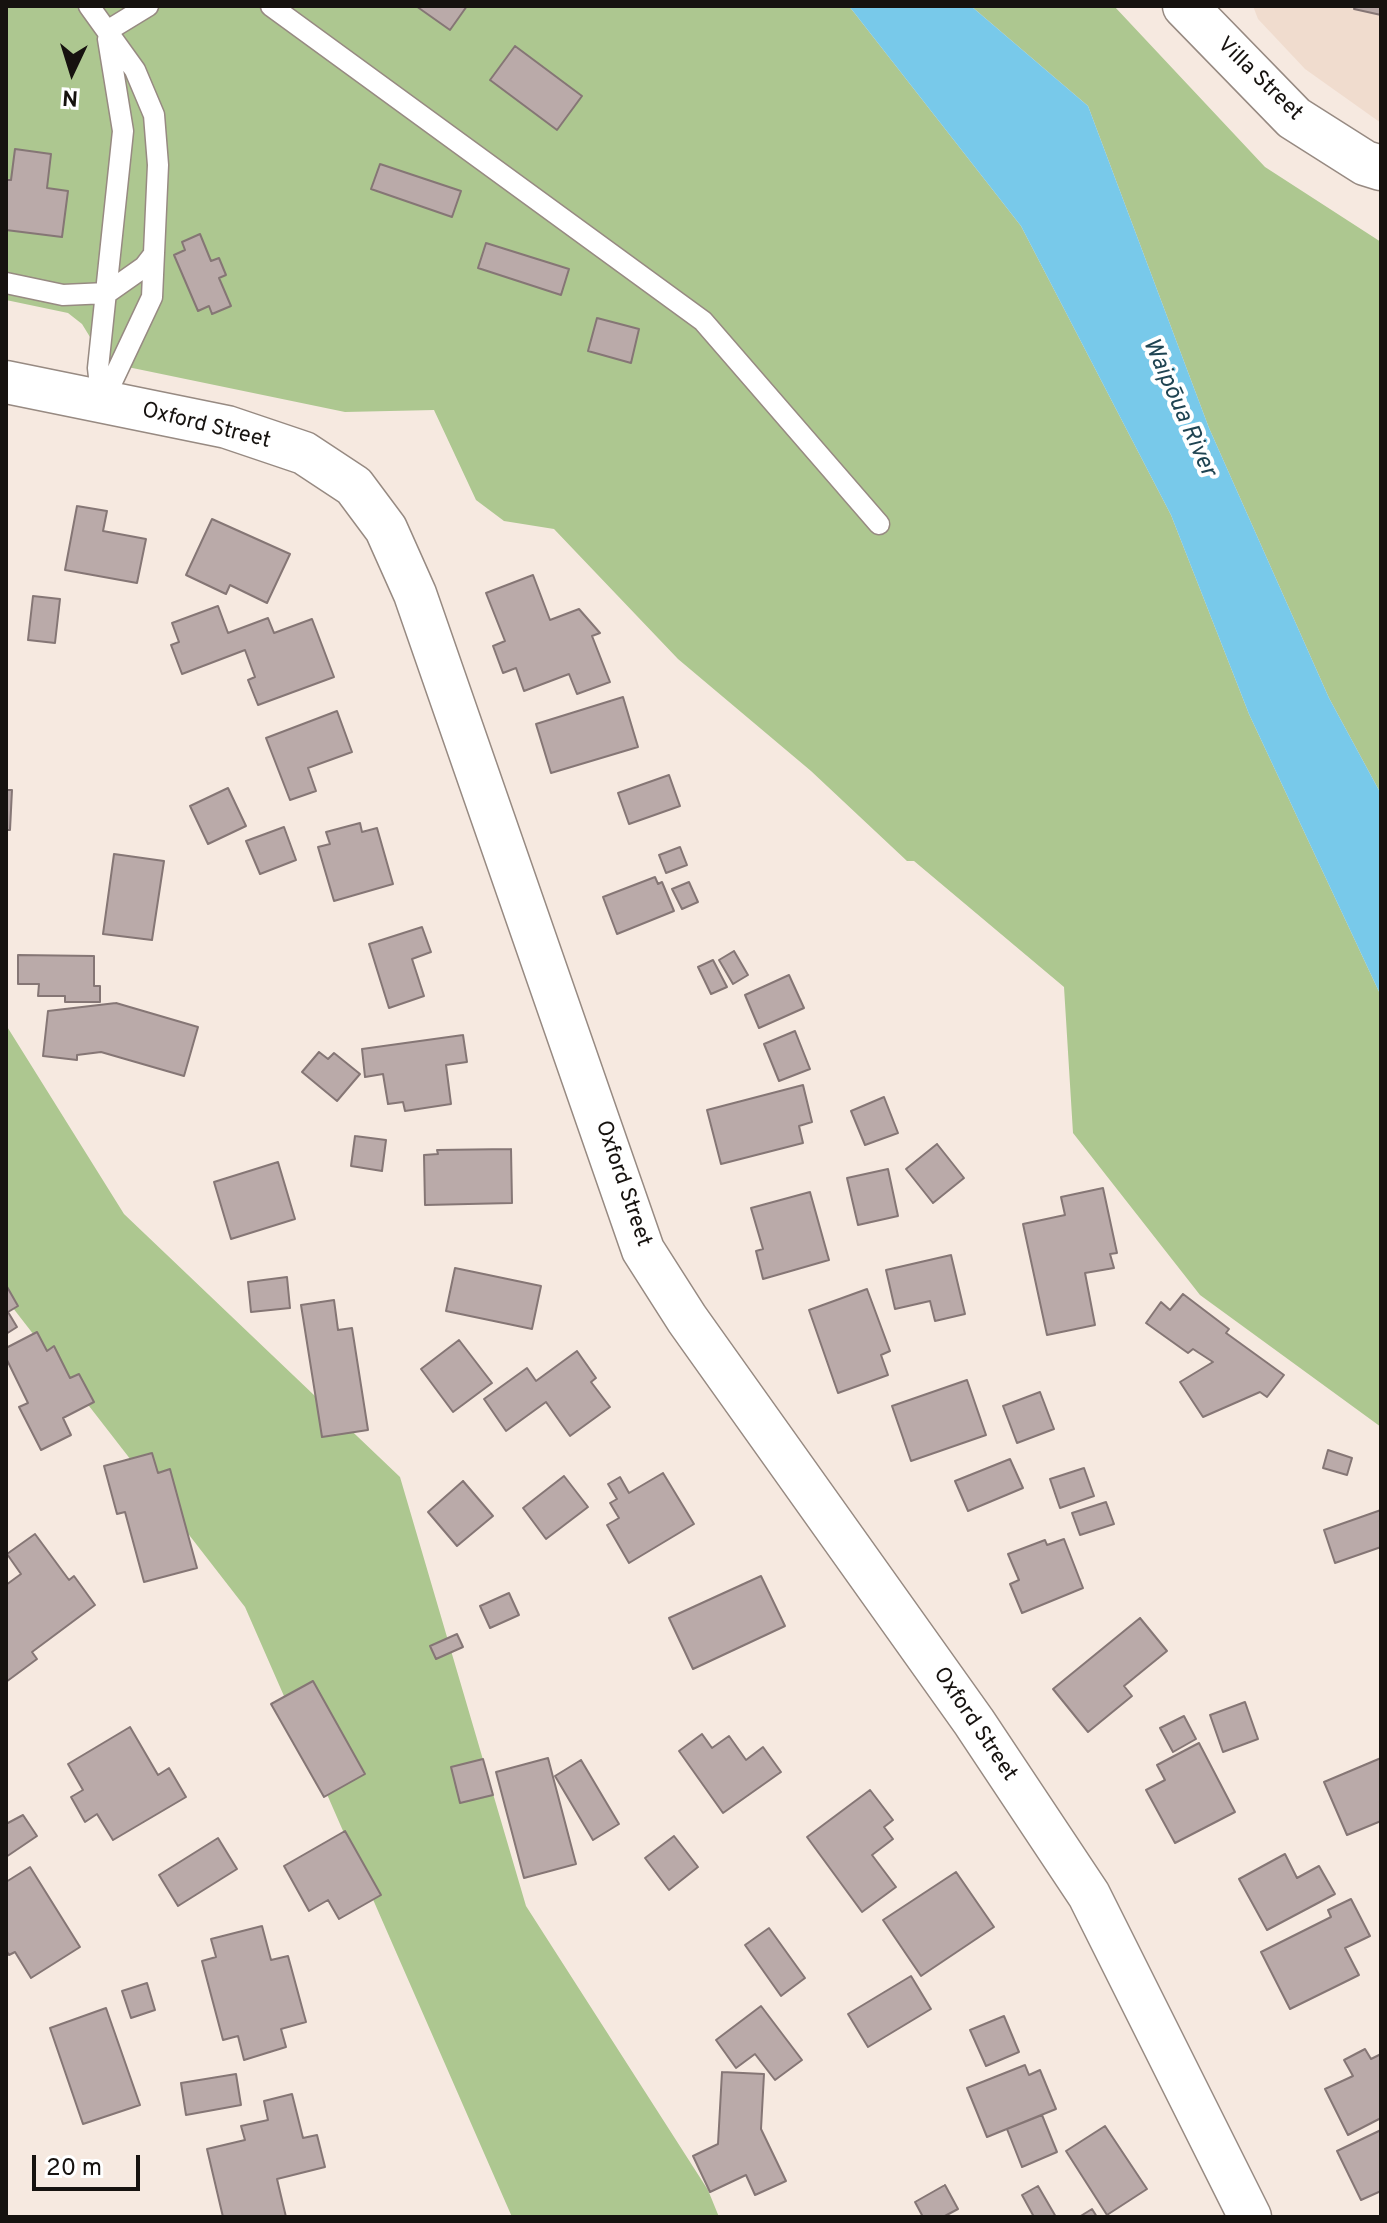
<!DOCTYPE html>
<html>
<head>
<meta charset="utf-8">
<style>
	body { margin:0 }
	#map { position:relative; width:1387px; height:2223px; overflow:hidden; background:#f6e9e0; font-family:Overpass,sans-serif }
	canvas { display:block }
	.frame { position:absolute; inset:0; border:8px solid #16120f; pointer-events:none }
	.north { position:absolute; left:32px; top:32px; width:80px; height:80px; -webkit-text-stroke:6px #fff; paint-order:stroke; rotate:184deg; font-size:22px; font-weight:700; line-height:32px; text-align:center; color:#16120f }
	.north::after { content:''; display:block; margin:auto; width:28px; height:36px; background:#16120f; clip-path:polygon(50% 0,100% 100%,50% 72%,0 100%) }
	.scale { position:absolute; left:32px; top:2155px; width:108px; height:36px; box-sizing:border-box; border:4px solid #16120f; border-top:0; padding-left:10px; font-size:24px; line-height:28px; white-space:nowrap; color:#16120f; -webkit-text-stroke:6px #fff; paint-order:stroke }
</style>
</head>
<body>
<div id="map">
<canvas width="1387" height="2223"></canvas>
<div class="frame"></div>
<div class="north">N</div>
<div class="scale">20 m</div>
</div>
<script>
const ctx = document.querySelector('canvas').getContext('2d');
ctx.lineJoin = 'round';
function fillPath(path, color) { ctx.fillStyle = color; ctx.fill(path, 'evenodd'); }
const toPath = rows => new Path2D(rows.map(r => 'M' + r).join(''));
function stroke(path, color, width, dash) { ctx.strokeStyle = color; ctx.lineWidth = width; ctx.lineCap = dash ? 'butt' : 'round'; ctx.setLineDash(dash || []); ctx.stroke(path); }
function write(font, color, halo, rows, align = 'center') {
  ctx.font = font + ' Overpass,sans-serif'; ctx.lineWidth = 8; ctx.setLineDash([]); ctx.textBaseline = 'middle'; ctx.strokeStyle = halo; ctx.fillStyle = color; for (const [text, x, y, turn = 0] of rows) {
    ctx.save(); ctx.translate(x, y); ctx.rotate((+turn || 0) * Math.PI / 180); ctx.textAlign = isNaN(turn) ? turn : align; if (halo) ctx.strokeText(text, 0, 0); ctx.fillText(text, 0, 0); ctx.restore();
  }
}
const built = toPath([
	[1253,6,1381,6,1381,123,1305,69,1258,19]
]);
const green = toPath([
	[6,6,849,6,1021,226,1171,515,1249,714,1381,996,1381,1427,1200,1295,1073,1133,1064,987,914,861,907,861,811,771,678,659,554,529,504,521,476,500,434,410,345,412,89,359,90,337,82,324,68,313,6,300],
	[971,6,1114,6,1265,167,1381,242,1381,794,1329,698,1209,428,1088,106],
	[6,1025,124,1214,400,1477,526,1906,708,2190,719,2217,512,2217,245,1607,6,1299]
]);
const water = toPath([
	[849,6,971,6,1088,106,1209,428,1329,698,1381,794,1381,996,1249,714,1171,515,1021,226]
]);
const building = toPath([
	[416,6,467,6,450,30,416,6],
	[1355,6,1381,6,1381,15,1354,9,1355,6],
	[515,46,582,96,557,130,490,80,515,46],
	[15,149,51,154,47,188,68,191,62,237,6,230,6,180,11,180,15,149],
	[380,164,461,191,452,217,371,189,380,164],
	[200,234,211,261,219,258,226,275,219,278,231,306,212,314,209,306,198,311,174,255,185,250,182,242,200,234],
	[486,243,569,269,561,295,478,268,486,243],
	[597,318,639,329,631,363,588,351,597,318],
	[77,506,107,511,103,531,146,539,137,583,65,570,77,506],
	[212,519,290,554,267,603,230,585,226,594,186,575,212,519],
	[533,575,550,620,579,609,600,633,592,636,610,682,577,694,569,674,524,691,516,668,503,673,493,646,505,641,486,593,533,575],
	[33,596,60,599,55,643,28,640,33,596],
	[218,606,228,633,268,618,274,633,312,619,334,677,258,705,248,680,255,677,245,650,182,674,171,645,179,642,172,623,218,606],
	[623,697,638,747,551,773,536,724,623,697],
	[337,711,352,752,308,768,316,791,290,800,266,738,337,711],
	[669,775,680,806,629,824,618,793,669,775],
	[228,788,246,826,208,844,190,806,228,788],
	[6,790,12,790,10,830,6,830,6,790],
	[360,823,362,832,377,828,393,884,334,901,318,847,330,844,326,832,360,823],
	[284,827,296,860,260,874,246,841,284,827],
	[680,847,687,865,666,873,659,855,680,847],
	[114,854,164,861,152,940,103,934,114,854],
	[655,877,658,884,662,882,674,911,617,934,603,897,655,877],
	[689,882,698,902,682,909,672,889,689,882],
	[422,927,431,952,412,959,424,996,389,1008,369,944,422,927],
	[734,951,748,975,733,984,719,960,734,951],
	[18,955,94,956,94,986,100,986,100,1002,65,1002,65,996,38,996,39,984,18,984,18,955],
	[713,960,727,987,711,994,698,967,713,960],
	[789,975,804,1008,759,1028,745,995,789,975],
	[116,1003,198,1027,184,1076,101,1052,77,1055,77,1060,43,1056,48,1011,116,1003],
	[795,1031,810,1069,779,1081,764,1044,795,1031],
	[463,1035,467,1062,446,1065,451,1104,405,1111,403,1102,388,1104,383,1074,365,1077,362,1049,463,1035],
	[319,1052,328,1059,334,1053,360,1074,337,1101,302,1072,319,1052],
	[803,1085,812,1122,799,1126,803,1143,721,1164,707,1110,803,1085],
	[884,1097,898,1133,865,1145,851,1111,884,1097],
	[355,1136,386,1140,382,1171,351,1166,355,1136],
	[937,1144,964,1178,933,1203,906,1169,937,1144],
	[511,1149,512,1203,425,1205,424,1155,438,1154,437,1150,511,1149],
	[278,1162,295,1219,231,1239,214,1182,278,1162],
	[888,1169,898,1216,858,1225,847,1178,888,1169],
	[1103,1188,1117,1253,1110,1254,1114,1268,1085,1273,1095,1325,1047,1335,1023,1224,1065,1215,1061,1197,1103,1188],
	[810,1192,829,1260,763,1279,756,1251,763,1249,751,1208,810,1192],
	[951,1255,965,1314,935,1321,930,1301,895,1309,886,1270,951,1255],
	[455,1268,541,1286,532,1329,446,1311,455,1268],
	[287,1277,290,1308,251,1312,248,1282,287,1277],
	[6,1285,18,1306,8,1312,17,1327,6,1334,6,1285],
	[867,1289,890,1351,881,1355,888,1375,838,1393,809,1310,867,1289],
	[1183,1294,1229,1329,1226,1333,1284,1375,1267,1397,1260,1392,1203,1417,1180,1382,1213,1362,1193,1349,1188,1353,1146,1323,1161,1302,1170,1310,1183,1294],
	[334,1300,338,1330,352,1328,368,1430,322,1437,301,1305,334,1300],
	[37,1332,47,1351,54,1346,70,1378,79,1374,94,1402,63,1418,71,1435,41,1450,19,1407,28,1403,6,1358,6,1348,37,1332],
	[459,1340,492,1383,453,1412,421,1369,459,1340],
	[577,1351,596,1378,591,1382,610,1407,570,1436,546,1402,506,1431,484,1399,527,1368,536,1381,577,1351],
	[967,1380,986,1435,911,1461,892,1406,967,1380],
	[1040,1392,1054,1429,1017,1443,1003,1406,1040,1392],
	[1328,1450,1352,1458,1347,1475,1323,1468,1328,1450],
	[152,1453,158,1473,170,1469,197,1568,144,1582,125,1512,117,1514,104,1466,152,1453],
	[1010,1459,1023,1488,968,1511,955,1481,1010,1459],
	[1084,1468,1094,1496,1060,1508,1050,1479,1084,1468],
	[663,1473,694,1524,629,1563,607,1525,619,1518,610,1503,617,1499,608,1484,620,1477,629,1493,663,1473],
	[564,1476,588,1507,546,1539,523,1508,564,1476],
	[463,1481,493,1516,457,1546,428,1512,463,1481],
	[1106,1502,1114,1524,1080,1535,1072,1513,1106,1502],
	[1381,1510,1381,1547,1335,1563,1324,1530,1381,1510],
	[35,1534,69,1580,74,1576,95,1605,32,1652,37,1659,6,1682,6,1585,21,1574,7,1554,35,1534],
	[1064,1539,1083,1588,1022,1613,1010,1584,1019,1580,1008,1554,1045,1540,1047,1545,1064,1539],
	[761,1576,785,1626,693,1669,669,1618,761,1576],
	[509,1593,519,1615,490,1628,480,1606,509,1593],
	[1140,1618,1167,1651,1124,1686,1132,1696,1088,1732,1053,1689,1140,1618],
	[457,1634,463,1647,436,1659,430,1646,457,1634],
	[313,1681,365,1774,324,1797,271,1704,313,1681],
	[1245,1702,1258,1739,1223,1752,1210,1715,1245,1702],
	[1184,1716,1196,1739,1173,1752,1160,1728,1184,1716],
	[130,1727,158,1775,169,1768,186,1797,113,1840,97,1814,85,1822,71,1797,83,1790,68,1764,130,1727],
	[702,1734,712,1748,729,1736,746,1760,763,1747,781,1772,723,1813,679,1751,702,1734],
	[1199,1743,1235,1812,1175,1843,1146,1790,1165,1780,1157,1765,1199,1743],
	[548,1758,576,1864,524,1878,496,1772,548,1758],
	[1381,1758,1381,1821,1347,1835,1324,1782,1381,1758],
	[483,1759,493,1795,460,1803,451,1767,483,1759],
	[581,1760,619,1824,593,1840,555,1776,581,1760],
	[870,1790,893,1820,884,1827,893,1839,872,1855,896,1887,862,1912,807,1837,870,1790],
	[23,1815,37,1836,6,1857,6,1824,23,1815],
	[345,1831,381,1895,339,1919,328,1900,309,1911,284,1866,345,1831],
	[674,1836,698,1867,669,1890,645,1858,674,1836],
	[218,1838,237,1869,178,1906,159,1875,218,1838],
	[1285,1854,1297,1878,1319,1866,1335,1894,1267,1930,1239,1879,1285,1854],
	[30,1867,80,1947,31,1978,15,1952,9,1955,6,1950,6,1882,30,1867],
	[956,1872,994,1927,921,1976,883,1920,956,1872],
	[1351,1899,1370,1936,1345,1948,1359,1975,1290,2009,1261,1952,1331,1917,1328,1910,1351,1899],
	[262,1926,271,1960,288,1956,306,2022,281,2029,286,2047,244,2060,238,2036,223,2040,202,1961,216,1957,211,1939,262,1926],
	[769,1928,805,1978,781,1996,745,1945,769,1928],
	[911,1976,931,2009,868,2047,848,2014,911,1976],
	[147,1983,155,2010,131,2018,122,1991,147,1983],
	[761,2006,802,2060,775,2080,755,2054,736,2068,716,2040,761,2006],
	[106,2008,140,2105,83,2124,50,2028,106,2008],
	[1004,2016,1019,2052,986,2066,970,2030,1004,2016],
	[1365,2049,1371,2059,1381,2054,1381,2118,1348,2135,1325,2089,1353,2076,1344,2060,1365,2049],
	[1025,2065,1029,2075,1040,2070,1056,2109,987,2137,967,2088,1025,2065],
	[722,2072,764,2074,761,2129,786,2181,755,2195,746,2175,710,2192,693,2156,718,2144,722,2072],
	[236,2074,241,2105,186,2115,181,2083,236,2074],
	[292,2094,303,2138,317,2135,325,2167,277,2179,286,2217,223,2217,207,2149,245,2140,241,2126,268,2120,264,2101,292,2094],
	[1042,2115,1057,2152,1022,2167,1007,2129,1042,2115],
	[1105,2126,1147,2189,1107,2215,1066,2151,1105,2126],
	[1381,2130,1381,2191,1361,2200,1337,2151,1381,2130],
	[945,2185,958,2209,943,2217,923,2217,915,2202,945,2185],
	[1038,2186,1056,2217,1034,2217,1022,2195,1038,2186],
	[1092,2209,1097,2217,1079,2217,1092,2209]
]);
const service = toPath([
	[89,6,135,70,154,115,158,165,152,297,102,403],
	[271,6,703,321,879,524],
	[107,31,148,6],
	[6,283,63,295,107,293,144,267,154,254],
	[102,403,98,368,123,131,108,39]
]);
const minor = toPath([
	[6,382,227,427,304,453,354,486,386,529,415,594,643,1250,687,1319,974,1722,1089,1895,1250,2217]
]);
const tertiary = toPath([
	[1185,6,1294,118,1365,163,1381,168]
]);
const streetNames = [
	["Villa Street",1259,80,44],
	["Oxford Street",206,427,14],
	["Oxford Street",622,1184,71],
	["Oxford Street",974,1725,56]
];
const waterNames = [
	["Waipōua River",1178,408,66]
];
fillPath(built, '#f0dcce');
fillPath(green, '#adc790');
fillPath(water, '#78c9ea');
fillPath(building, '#baaaa9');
stroke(building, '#857675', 2);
stroke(service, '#978a82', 23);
stroke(minor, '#978a82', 45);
stroke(tertiary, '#978a82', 47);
stroke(service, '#fff', 20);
stroke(minor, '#fff', 42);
stroke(tertiary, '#fff', 44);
write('22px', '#16120f', '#fff', streetNames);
write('italic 24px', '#1f4452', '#fff', waterNames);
</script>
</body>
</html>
